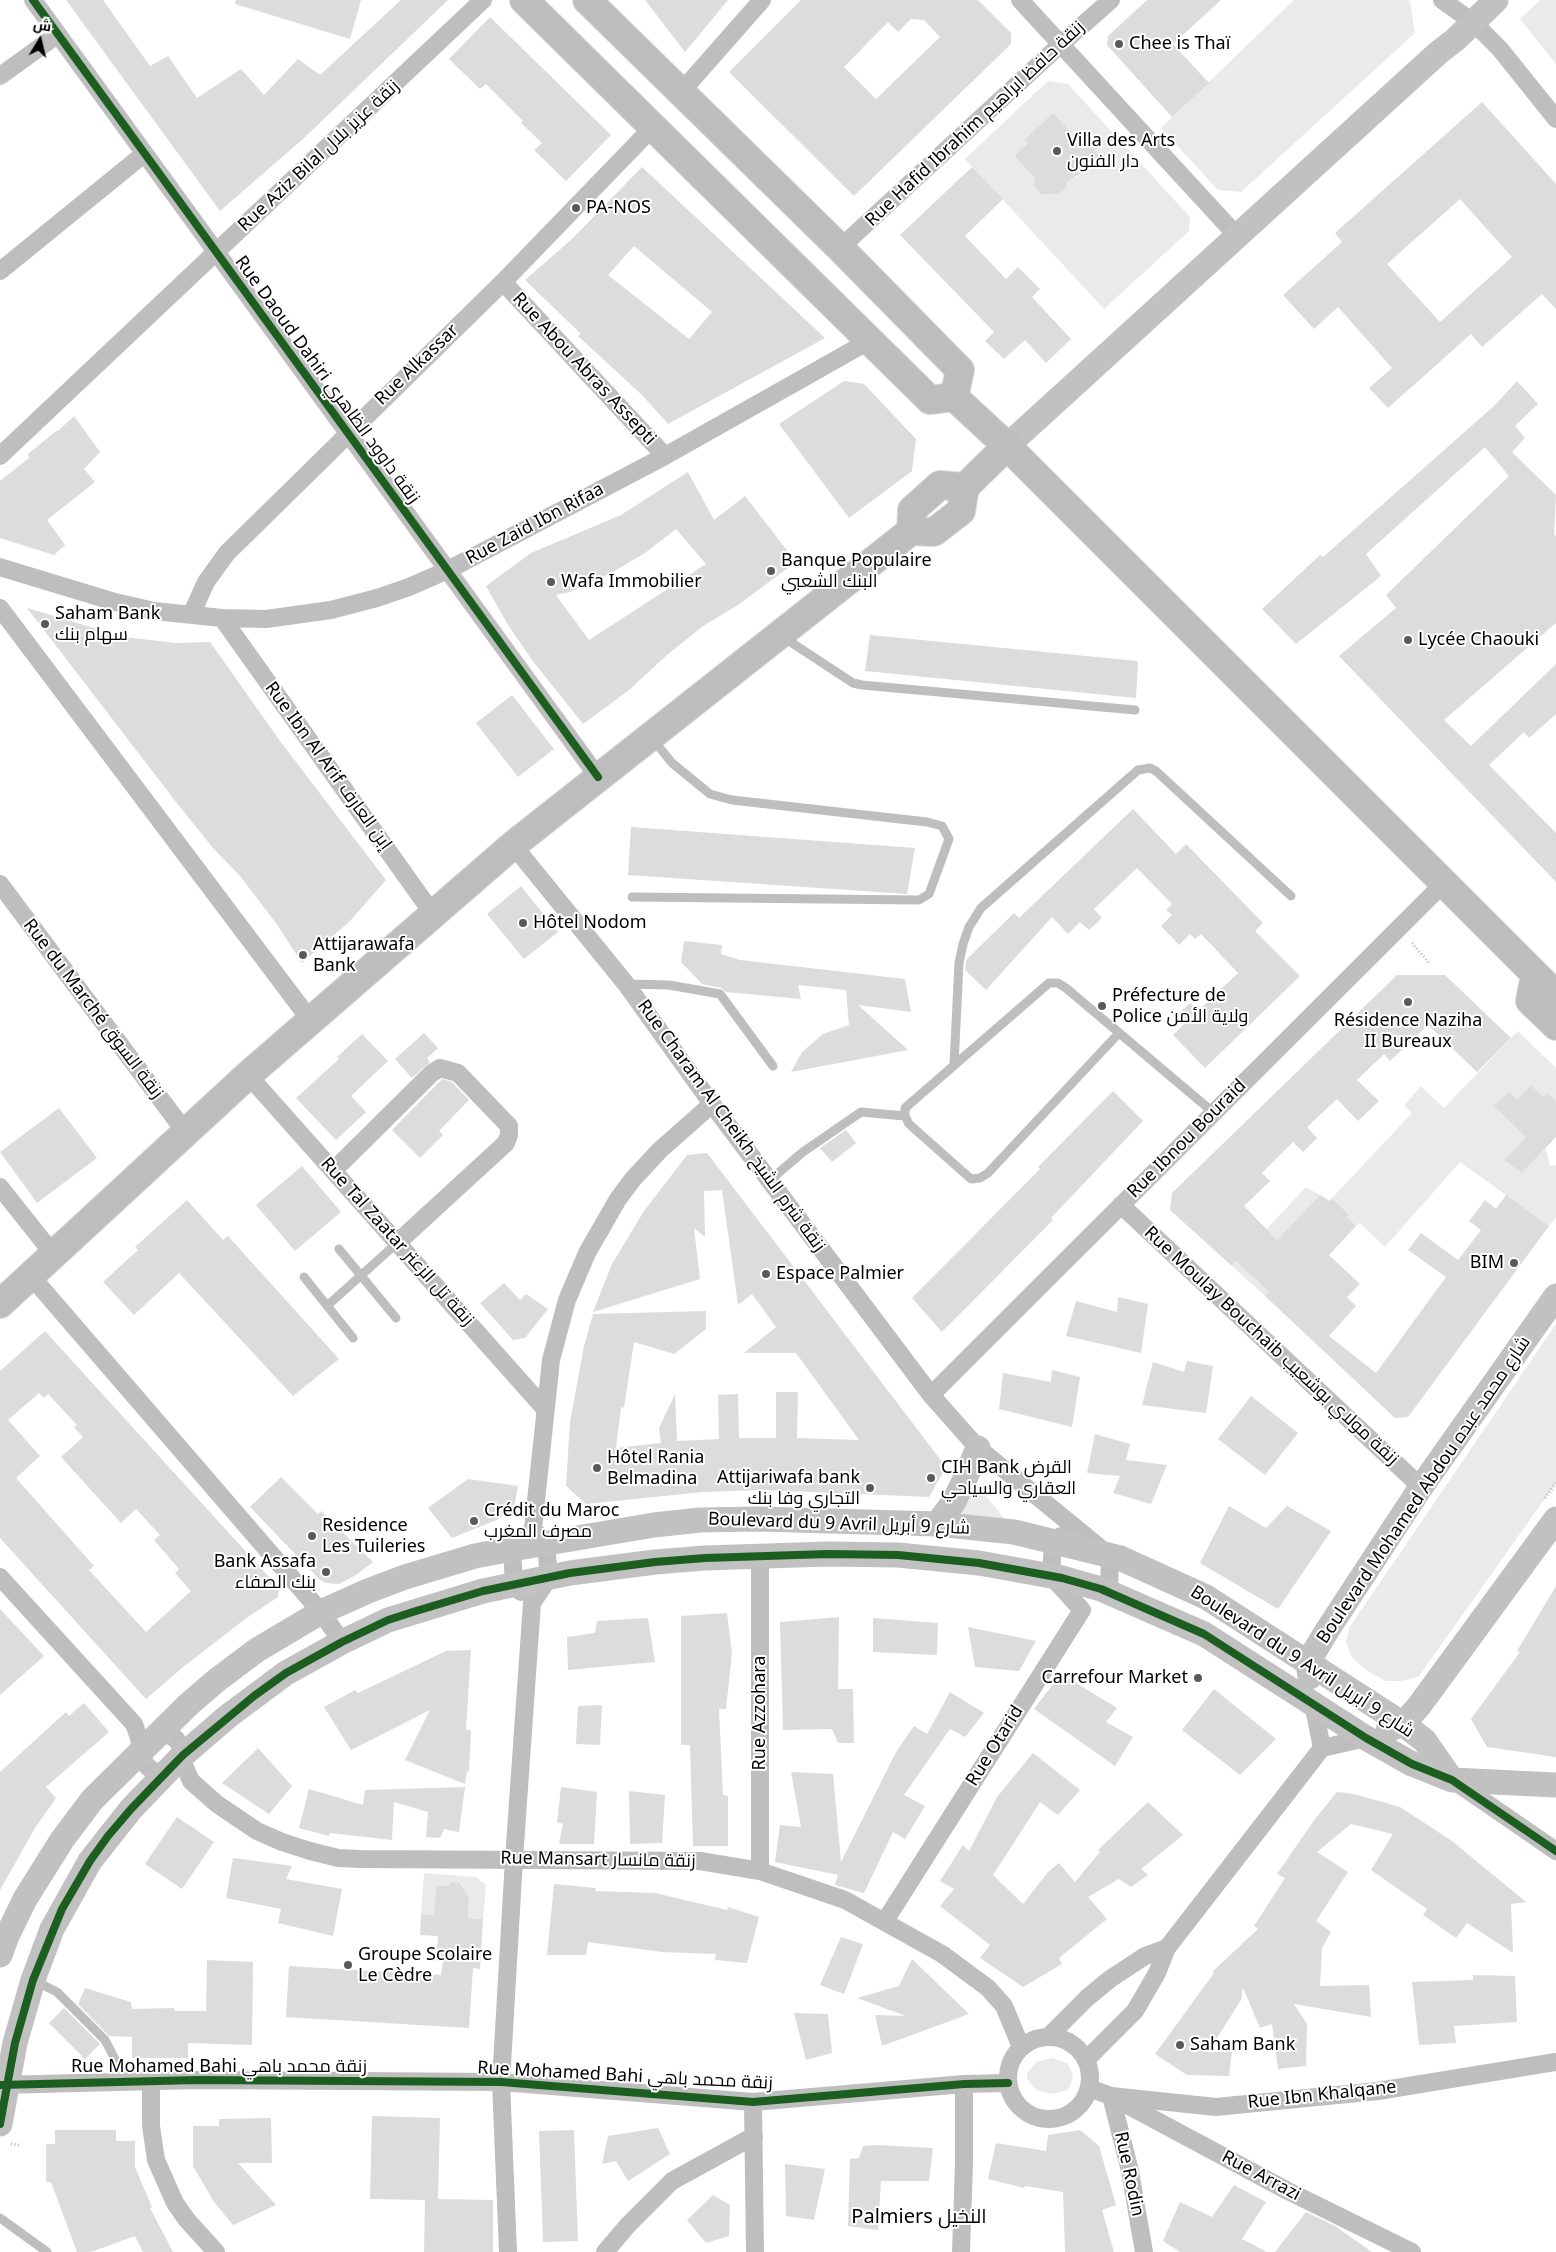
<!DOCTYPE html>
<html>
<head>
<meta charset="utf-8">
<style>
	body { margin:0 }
	#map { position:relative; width:1556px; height:2252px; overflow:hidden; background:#fff; font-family:"Noto Sans",Cairo,sans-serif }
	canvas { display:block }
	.north { position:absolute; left:15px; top:15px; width:50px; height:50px; -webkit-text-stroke:4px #fff; paint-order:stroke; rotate:9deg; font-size:14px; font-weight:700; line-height:20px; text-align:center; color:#000 }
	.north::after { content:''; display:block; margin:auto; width:18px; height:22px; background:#000; clip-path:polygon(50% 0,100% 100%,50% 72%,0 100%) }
</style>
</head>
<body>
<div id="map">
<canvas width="1556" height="2252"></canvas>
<div class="north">ش</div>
</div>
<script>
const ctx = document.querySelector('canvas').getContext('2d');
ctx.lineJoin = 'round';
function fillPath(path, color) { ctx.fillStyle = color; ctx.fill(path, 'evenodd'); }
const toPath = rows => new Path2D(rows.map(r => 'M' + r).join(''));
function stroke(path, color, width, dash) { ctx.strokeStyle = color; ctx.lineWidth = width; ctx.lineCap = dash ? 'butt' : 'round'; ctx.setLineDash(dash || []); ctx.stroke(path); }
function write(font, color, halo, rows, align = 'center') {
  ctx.font = font + ' "Noto Sans",Cairo,sans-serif'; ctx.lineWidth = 4; ctx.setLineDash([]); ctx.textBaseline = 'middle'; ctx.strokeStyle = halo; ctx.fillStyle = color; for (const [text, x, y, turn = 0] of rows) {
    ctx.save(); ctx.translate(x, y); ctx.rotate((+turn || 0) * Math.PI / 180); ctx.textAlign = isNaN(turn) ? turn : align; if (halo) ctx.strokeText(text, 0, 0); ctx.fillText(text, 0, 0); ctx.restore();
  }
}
const green = toPath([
	[1294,0,1408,0,1410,2,1415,33,1241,192,1218,190,1161,128],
	[1540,0,1556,0,1556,64,1520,19],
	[1048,81,1068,84,1190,217,1189,231,1104,309,965,159],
	[1053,114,1073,135,1077,130,1081,135,1089,134,1094,137,1096,144,1090,166,1082,166,1078,177,1068,179,1067,187,1041,194,1034,186,1035,178,1014,156,1027,144,1024,140],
	[1518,1031,1556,1068,1556,1101,1547,1093,1543,1097,1531,1085,1517,1099,1509,1092,1495,1106,1539,1123,1504,1160,1522,1173,1546,1148,1550,1166,1556,1165,1556,1217,1549,1226,1460,1162,1385,1247,1360,1223,1356,1226,1347,1217,1349,1213,1332,1198,1412,1113,1404,1106,1421,1086,1444,1108],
	[1306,1187,1320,1195,1285,1232,1256,1280,1269,1292,1265,1296,1232,1266],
	[1556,1324,1556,1483,1419,1676,1404,1681,1386,1681,1367,1671,1352,1657,1346,1643,1349,1628],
	[976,1484,1003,1517,1003,1519,956,1516],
	[424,1873,476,1877,486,1885,483,1919,468,1918,469,1900,463,1899,464,1889,461,1883,451,1882,449,1886,436,1885,434,1915,421,1915],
	[1052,2058,1067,2063,1073,2074,1071,2084,1067,2090,1053,2094,1039,2091,1033,2087,1027,2078,1027,2073,1036,2062]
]);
const building = toPath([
	[66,0,103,0,150,66,168,56,197,98,241,69,264,95,298,59,320,75,401,0,448,0,304,138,220,211],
	[236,0,361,0,350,39,235,4],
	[645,0,728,0,685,52],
	[801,0,978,0,1011,33,1011,44,854,196,729,72],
	[911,19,924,20,940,37,876,99,844,67,888,22,898,32],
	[1147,0,1221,0,1173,44,1209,83,1172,117,1107,45,1108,36],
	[490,17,611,135,566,181,534,150,542,143,521,123,523,121,486,84,480,89,449,59],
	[1482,102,1556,184,1556,309,1542,294,1482,347,1471,334,1388,408,1369,388,1392,368,1338,307,1314,329,1283,295,1342,242,1335,233],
	[1460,199,1512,257,1440,322,1387,264],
	[1053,113,1073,135,1077,130,1080,134,1089,134,1094,137,1095,151,1101,157,1090,167,1083,166,1080,174,1067,182,1067,187,1058,194,1041,194,1034,186,1035,178,1014,156,1027,144,1024,140],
	[642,167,825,338,668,424,643,396,578,336,581,334,525,280,572,239],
	[634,246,712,312,689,339,608,275],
	[972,167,1003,199,965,236,1006,279,1018,267,1040,289,1032,297,1071,339,1046,363,1025,340,1004,359,985,341,994,332,900,235],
	[844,381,864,384,916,439,912,471,849,518,779,424],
	[1517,381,1538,404,1515,426,1525,438,1512,452,1556,495,1554,534,1556,536,1556,623,1444,720,1471,746,1556,664,1556,714,1529,738,1524,732,1489,765,1556,833,1556,882,1339,656,1396,608,1386,595,1509,476,1485,447,1366,554,1381,576,1296,644,1262,609,1320,555,1323,557,1494,406],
	[74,416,100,452,84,469,95,482,47,520,65,545,54,555,0,538,0,481,29,458,28,454,56,431,58,431],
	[688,472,714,520,745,496,796,562,738,605,703,626,667,655,629,690,583,724,532,660,508,625,486,586,531,553,621,515],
	[676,529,706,564,589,640,556,595,570,592,611,573,645,553],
	[27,608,124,637,176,643,210,642,280,741,386,880,349,922,302,963,276,923,240,876,213,848,176,802],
	[870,635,1138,661,1136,698,865,671],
	[512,695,554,749,518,777,476,723],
	[1133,809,1176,854,1186,844,1263,923,1255,931,1300,976,1205,1068,1173,1035,1184,1024,1176,1016,1190,1003,1198,1011,1238,973,1201,934,1195,939,1190,934,1179,945,1161,926,1172,915,1166,910,1172,904,1137,868,1094,909,1102,918,1089,930,1080,922,1068,934,1052,917,986,990,965,970,966,960,1014,913,1019,918],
	[631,827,915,848,907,894,628,875],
	[521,886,558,932,524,959,487,914],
	[684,941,722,945,721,954,740,960,905,979,911,1012,858,1005,908,1050,791,1072,802,1052,823,1034,849,1025,846,990,798,985,801,999,726,992,721,988,702,984,681,962],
	[1397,975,1445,975,1511,1038,1477,1072,1428,1025,1390,1061,1384,1054,1357,1080,1379,1101,1358,1121,1337,1099,1307,1127,1317,1138,1303,1152,1293,1142,1262,1173,1270,1181,1244,1206,1277,1240,1320,1195,1330,1201,1332,1198,1349,1214,1347,1217,1356,1226,1329,1255,1360,1284,1347,1297,1356,1306,1329,1336,1376,1373,1446,1277,1408,1250,1421,1233,1458,1260,1481,1230,1469,1221,1474,1215,1485,1200,1496,1209,1506,1195,1549,1226,1408,1417,1395,1418,1265,1296,1269,1292,1236,1261,1232,1266,1170,1210,1172,1193],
	[424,1033,438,1048,427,1058,430,1062,412,1078,395,1059],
	[362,1034,388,1061,351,1096,366,1112,336,1140,296,1098,339,1059,337,1057],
	[442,1079,452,1082,469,1100,439,1131,443,1135,420,1158,392,1130],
	[1531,1085,1543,1097,1547,1093,1556,1101,1556,1137,1522,1173,1504,1160,1526,1137,1494,1106,1509,1092,1517,1099],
	[1113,1091,1143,1121,1051,1218,1053,1220,942,1332,912,1298,1040,1169,1038,1167],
	[59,1108,97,1158,37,1203,0,1152],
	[846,1130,856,1143,832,1162,820,1148],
	[707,1153,946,1467,929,1497,761,1490,703,1492,586,1504,566,1486,570,1422,584,1346,593,1314,706,1311,706,1329,674,1354,634,1342,624,1408,621,1407,616,1448,661,1443,659,1428,675,1394,677,1441,719,1439,718,1395,738,1394,739,1438,776,1438,776,1392,798,1392,797,1438,859,1440,796,1353,744,1353,776,1327,752,1294,738,1305,722,1190,704,1191,705,1237,694,1228,700,1279,593,1312,612,1264,644,1211,687,1155],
	[302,1166,341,1212,295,1251,256,1205],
	[187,1200,223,1240,228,1236,339,1359,293,1396,179,1273,134,1315,103,1282,138,1250,135,1247],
	[504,1283,520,1300,526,1294,548,1309,525,1338,513,1340,480,1303],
	[1118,1297,1148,1304,1141,1353,1066,1336,1076,1301,1117,1312],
	[45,1331,279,1588,278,1597,245,1619,182,1668,146,1699,0,1538,0,1371],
	[39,1393,44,1398,48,1394,77,1425,74,1427,83,1437,61,1457,121,1523,136,1509,160,1535,154,1540,179,1569,175,1573,191,1591,146,1632,89,1570,94,1566,16,1478,40,1456,8,1420],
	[1187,1361,1213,1366,1206,1413,1142,1405,1153,1362,1184,1372],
	[1052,1370,1080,1377,1072,1427,999,1409,1003,1373,1051,1382],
	[1251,1396,1298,1433,1265,1475,1218,1439],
	[1095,1434,1130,1444,1126,1460,1167,1465,1151,1504,1113,1493,1120,1476,1087,1473],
	[281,1477,318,1514,321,1511,373,1562,356,1575,339,1584,326,1583,319,1579,250,1507],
	[468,1479,518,1486,515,1503,499,1519,452,1538,428,1508],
	[1229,1506,1266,1528,1287,1506,1331,1531,1278,1609,1200,1563],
	[1556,1586,1556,1757,1487,1747,1471,1719,1520,1652,1517,1651],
	[0,1609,44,1656,0,1695],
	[727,1613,732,1653,726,1709,719,1709,723,1795,728,1796,728,1846,693,1846,690,1745,681,1745,681,1616],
	[839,1617,838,1689,853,1689,854,1743,838,1743,832,1729,783,1730,780,1622],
	[648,1618,655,1662,568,1670,567,1637,595,1633,597,1621],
	[873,1618,938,1623,937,1655,873,1652],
	[968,1627,1036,1641,1019,1671,975,1667],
	[471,1650,466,1730,471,1730,469,1772,467,1771,465,1784,405,1760,430,1710,351,1750,324,1707,355,1690,358,1693,446,1651],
	[1061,1674,1117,1708,1106,1722,1133,1737,1115,1766,1034,1709],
	[1214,1689,1276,1739,1240,1775,1182,1730],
	[950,1692,984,1713,965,1737,950,1729,904,1795,925,1806,905,1839,893,1832,864,1893,835,1885,838,1875,775,1862,780,1825,801,1827,791,1772,833,1774,841,1862,896,1752,914,1726,927,1734],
	[84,1703,109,1732,46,1787,56,1798,35,1828,0,1890,0,1772,66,1712,69,1716],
	[602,1705,600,1745,576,1744,578,1706],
	[258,1748,292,1786,269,1814,222,1783],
	[1033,1753,1080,1790,1058,1815,1040,1802,993,1875,1023,1904,1048,1872,1059,1863,1075,1882,1100,1852,1098,1850,1148,1802,1183,1835,1141,1869,1148,1875,1131,1887,1119,1879,1088,1897,1107,1919,1059,1958,1062,1964,1023,1987,980,1958,990,1945,940,1906,954,1889,940,1881,963,1845,969,1851,997,1797],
	[465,1787,459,1832,444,1829,440,1838,426,1837,428,1812,394,1802,392,1840,330,1833,329,1836,299,1828,309,1789,363,1805,365,1790],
	[561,1787,597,1792,594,1844,559,1844,563,1824,557,1822],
	[629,1791,665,1795,662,1843,630,1844],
	[1337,1792,1354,1794,1400,1807,1452,1841,1526,1902,1511,1904,1513,1953,1467,1923,1456,1938,1423,1915,1427,1909,1371,1870,1393,1834,1351,1824,1317,1852,1348,1872,1316,1921,1331,1932,1322,1948,1320,1986,1369,1985,1371,2017,1294,2004,1307,2024,1306,2066,1278,2069,1272,2024,1260,2028,1243,1988,1241,2000,1208,2052,1232,2052,1229,2076,1187,2075,1155,2054,1214,1973,1212,1972,1258,1929,1254,1926,1285,1878,1277,1874,1315,1819],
	[177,1817,214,1842,182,1889,145,1864],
	[233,1858,292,1866,286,1879,342,1889,333,1936,278,1923,281,1909,226,1898],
	[451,1882,460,1883,469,1898,468,1918,483,1919,480,1969,473,1968,469,2028,286,2017,289,1966,441,1975,443,1962,436,1961,438,1936,420,1935,421,1915,434,1915,436,1885,449,1886],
	[554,1884,596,1888,595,1891,655,1893,727,1910,728,1907,759,1917,747,1963,715,1960,716,1954,662,1952,588,1942,586,1955,547,1955],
	[841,1937,863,1944,844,1994,820,1985],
	[912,1959,969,2014,882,2046,875,2015,906,2016,857,1998,899,1986],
	[207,1960,253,1962,252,2045,188,2043,188,2058,132,2058,132,2037,109,2036,78,2004,85,1988,131,2002,132,2009,174,2008,175,2011,206,2011],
	[1473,1975,1515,1976,1517,2022,1454,2026,1456,2043,1419,2045,1412,1982,1473,1980],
	[64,2008,100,2044,85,2059,49,2023],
	[794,2013,828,2014,832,2053,806,2060],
	[372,2116,440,2118,438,2199,493,2200,493,2252,424,2252,425,2200,370,2199],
	[271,2118,272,2163,238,2163,276,2205,233,2225,214,2202,193,2166,193,2126,219,2126,219,2119],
	[658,2128,670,2154,628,2181,616,2161,602,2164,608,2136],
	[55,2130,116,2130,116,2141,135,2141,135,2167,152,2207,150,2208,173,2252,143,2252,135,2236,91,2252,77,2252,51,2182,46,2182,46,2144,55,2144],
	[574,2130,578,2241,543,2242,539,2131],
	[1080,2130,1099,2146,1116,2205,1102,2210,1114,2252,1065,2252,1063,2192,1025,2186,1024,2188,988,2179,996,2143,1046,2151,1048,2135],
	[878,2145,933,2148,929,2181,881,2181,878,2230,848,2226,850,2159,859,2158,863,2146],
	[785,2164,825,2169,814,2220,786,2216],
	[1234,2185,1266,2202,1242,2239,1267,2252,1180,2252,1163,2241,1180,2202,1212,2217],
	[713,2195,730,2205,729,2236,706,2243,687,2220],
	[1306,2212,1335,2226,1372,2252,1275,2252]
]);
const path = toPath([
	[1412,943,1430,964],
	[1545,1498,1556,1483],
	[11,2144,19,2145]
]);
const lane = toPath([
	[783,637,853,683,862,685,1135,710],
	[632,897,919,900,929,894,949,839,942,826,927,822,732,800,710,794,672,763,652,738],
	[627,984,669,985,720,994,773,1066],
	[1119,1033,988,1173,980,1178,971,1179,909,1124,905,1116,905,1108,1049,983,1058,983,1066,988,1214,1113],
	[954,1065,959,963,963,944,969,927,981,908,1138,770,1150,768,1156,771,1291,896],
	[770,1180,803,1152,861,1112,905,1116],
	[339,1249,396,1318],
	[304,1277,353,1338],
	[327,1306,397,1243],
	[35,1981,57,1992,105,2040,127,2082],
	[0,2218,47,2252]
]);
const street = toPath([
	[33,0,598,777],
	[1020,0,1238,237],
	[1442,0,1474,23,1500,49,1556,119],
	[0,76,57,35],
	[681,92,762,0],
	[840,248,1061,44,1111,0],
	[0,271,144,154],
	[503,282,665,456],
	[0,456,483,0],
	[0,567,115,602,154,611,222,618,266,619,331,610,377,598,409,587,448,570,665,456,869,341],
	[0,608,311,1021],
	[192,613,206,582,227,553,503,282,654,126],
	[222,618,433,914],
	[513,845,626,984,712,1104,931,1395,978,1448,1110,1556,1109,1592],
	[0,884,186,1133],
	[248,1075,545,1409],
	[333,1171,432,1073,440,1068,458,1073,509,1126,509,1135,506,1143,397,1243],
	[0,1187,54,1255],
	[1121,1205,1421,1487],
	[31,1276,321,1612,342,1642],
	[931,1395,1444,883],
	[760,1555,760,1871],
	[0,1577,134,1724,139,1738,143,1761,148,1767,161,1777],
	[521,1592,514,1585,512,1549,533,1529,551,1360,567,1300,587,1253,618,1199,633,1179,660,1150,712,1104],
	[1313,1703,1322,1748],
	[162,1732,176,1739,181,1746,184,1765,191,1781,217,1804,257,1831,282,1842,310,1851,338,1858,360,1859,700,1861,760,1871,845,1900,942,1954,988,1988,1004,2006,1021,2047],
	[1453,1780,1556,1851],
	[885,1921,1082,1610,1051,1576,1053,1540,1061,1536],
	'1008 2078a41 41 0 1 1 82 0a41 41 0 1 1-82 0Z',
	[1048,2037,1087,1998,1110,1979,1145,1956,1167,1948],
	[1086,2060,1135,2011,1157,1973,1167,1948,1322,1748,1366,1738],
	[151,2081,151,2126,156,2160,175,2203,187,2220,216,2252],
	[0,2085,197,2080,501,2082,753,2102,964,2084,1008,2083],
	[1089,2088,1111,2096,1216,2107,1378,2091,1556,2062],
	[1111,2096,1130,2171,1144,2252],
	[1118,2100,1286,2190,1412,2252],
	[753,2102,755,2252],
	[508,2252,501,2082,514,1859,532,1603,549,1578,546,1543,533,1529],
	[605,2252,628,2225,672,2181,754,2136],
	[961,2252,964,2164,964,2084]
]);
const secondary = toPath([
	[1007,446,1438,53,1456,39,1496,0],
	[937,1524,953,1503,964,1481,978,1448],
	[1310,1677,1308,1662,1328,1629,1421,1487,1556,1296],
	[1388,1730,1403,1724,1419,1706,1556,1519],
	[0,1955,7,1936,25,1899,62,1840,92,1800,189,1704,217,1680,257,1650,321,1612,368,1591,405,1577,475,1556,512,1549,654,1525,700,1520,758,1519,937,1524,1014,1532,1120,1558,1206,1597,1403,1724,1425,1741,1452,1780],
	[0,2124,15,2043,33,1980,52,1929,90,1861,131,1809,183,1755,227,1717,286,1673,342,1642,388,1620,483,1591,570,1573,655,1562,705,1558,828,1554,898,1555,979,1563,1062,1578,1101,1589,1204,1634,1366,1738,1412,1764,1452,1780,1556,1785]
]);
const primary = toPath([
	[524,0,930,400,954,397],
	[587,0,840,248,960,370,954,397],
	[954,397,1007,446,1556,995],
	[911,531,912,510,940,485,965,487],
	[1535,975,1530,1001,1556,1026],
	[0,1304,248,1075,513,845,911,531,934,532,961,511,965,487,1007,446]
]);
const cycleway = toPath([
	[33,0,598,777],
	[0,2085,197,2080,501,2082,753,2102,964,2084,1008,2083],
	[0,2124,15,2043,33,1980,62,1909,90,1861,108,1836,131,1809,183,1755,254,1696,286,1673,342,1642,388,1620,416,1611,483,1591,570,1573,655,1562,705,1558,828,1554,898,1555,979,1563,1062,1578,1101,1589,1204,1634,1366,1738,1412,1764,1452,1780,1556,1851]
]);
const markers = [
	[1119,44,5,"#595959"],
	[1057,151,5,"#595959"],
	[576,208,5,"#595959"],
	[771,571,5,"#595959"],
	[551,582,5,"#595959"],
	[45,624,5,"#595959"],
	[1408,640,5,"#595959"],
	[523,923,5,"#595959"],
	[303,955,5,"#595959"],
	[1408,1002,5,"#595959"],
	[1102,1006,5,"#595959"],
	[1514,1263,5,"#595959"],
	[766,1274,5,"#595959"],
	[597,1468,5,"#595959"],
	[931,1478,5,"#595959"],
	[870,1488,5,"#595959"],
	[474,1521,5,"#595959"],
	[312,1536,5,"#595959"],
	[326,1572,5,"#595959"],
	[1198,1678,5,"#595959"],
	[348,1965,5,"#595959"],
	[1180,2045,5,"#595959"]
];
const poiNames = [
	["Chee is Thaï",1129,44],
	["Villa des Arts",1067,141],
	["دار الفنون",1067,162],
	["PA-NOS",586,208],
	["Banque Populaire",781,561],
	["البنك الشعبي",781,582],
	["Wafa Immobilier",561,582],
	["Saham Bank",55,614],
	["سهام بنك",55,635],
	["Lycée Chaouki",1418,640],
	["Hôtel Nodom",533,923],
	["Attijarawafa",313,945],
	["Bank",313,966],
	["Préfecture de",1112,996],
	["Police ولاية الأمن",1112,1017],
	["Résidence Naziha",1408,1021,"center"],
	["II Bureaux",1408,1042,"center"],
	["BIM",1504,1263,"right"],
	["Espace Palmier",776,1274],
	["Hôtel Rania",607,1458],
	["Belmadina",607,1479],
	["CIH Bank القرض",941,1468],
	["العقاري والسياحي",941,1489],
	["Attijariwafa bank",860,1478,"right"],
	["التجاري وفا بنك",860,1499,"right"],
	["Crédit du Maroc",484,1511],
	["مصرف المغرب",484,1532],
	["Residence",322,1526],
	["Les Tuileries",322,1547],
	["Bank Assafa",316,1562,"right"],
	["بنك الصفاء",316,1583,"right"],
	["Carrefour Market",1188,1678,"right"],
	["Groupe Scolaire",358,1955],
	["Le Cèdre",358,1976],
	["Saham Bank",1190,2045]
];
const streetNames = [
	["Rue Hafid Ibrahim زنقة حافظ ابراهيم",975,124,-43],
	["Rue Aziz Bilal زنقة عزيز بلال",319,156,-43],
	["Rue Alkassar",417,365,-44],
	["Rue Abou Abras Assepti",584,369,47],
	["Rue Daoud Dahiri زنقة داوود الظاهري",327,380,54],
	["Rue Zaid Ibn Rifaa",535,524,-28],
	["Rue Ibn Al Arif إبن العارف",328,766,54],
	["Rue du Marché زنقة السوق",93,1009,53],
	["Rue Charam Al Cheikh زنقة شرم الشيخ",731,1126,54],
	["Rue Ibnou Bouraid",1187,1139,-45],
	["Rue Tal Zaatar زنقة تل الزعتر",397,1242,48],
	["Rue Moulay Bouchaib زنقة مولاي بوشعيب",1271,1346,43],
	["Boulevard Mohamed Abdou شارع محمد عبده",1424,1490,-56],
	["Boulevard du 9 Avril شارع 9 أبريل",839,1524,2],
	["Boulevard du 9 Avril شارع 9 أبريل",1302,1662,33],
	["Rue Azzohara",760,1713,-90],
	["Rue Otarid",995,1746,-58],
	["Rue Mansart زنقة مانسار",598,1860,1],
	["Rue Mohamed Bahi زنقة محمد باهي",219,2067],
	["Rue Mohamed Bahi زنقة محمد باهي",625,2076,3],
	["Rue Ibn Khalqane",1322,2095,-6],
	["Rue Rodin",1129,2174,78],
	["Rue Arrazi",1261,2176,28]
];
const quarterNames = [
	["Palmiers النخيل",919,2217]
];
fillPath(green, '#eaeaea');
fillPath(building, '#dcdcdc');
stroke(primary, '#dbdbdb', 30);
stroke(path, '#b8b8b8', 3, [1, 2.5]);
stroke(lane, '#bebebe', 9);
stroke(street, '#bebebe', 18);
stroke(secondary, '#c1c1c1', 25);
stroke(primary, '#bdbdbd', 28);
stroke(cycleway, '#1b5e20', 8);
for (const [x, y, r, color] of markers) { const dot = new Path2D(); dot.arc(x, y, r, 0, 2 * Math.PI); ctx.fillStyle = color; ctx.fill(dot); stroke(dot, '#fff', 2); }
write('18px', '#000', '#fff', poiNames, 'left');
write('18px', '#000', '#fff', streetNames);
write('20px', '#000', '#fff', quarterNames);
</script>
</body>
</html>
